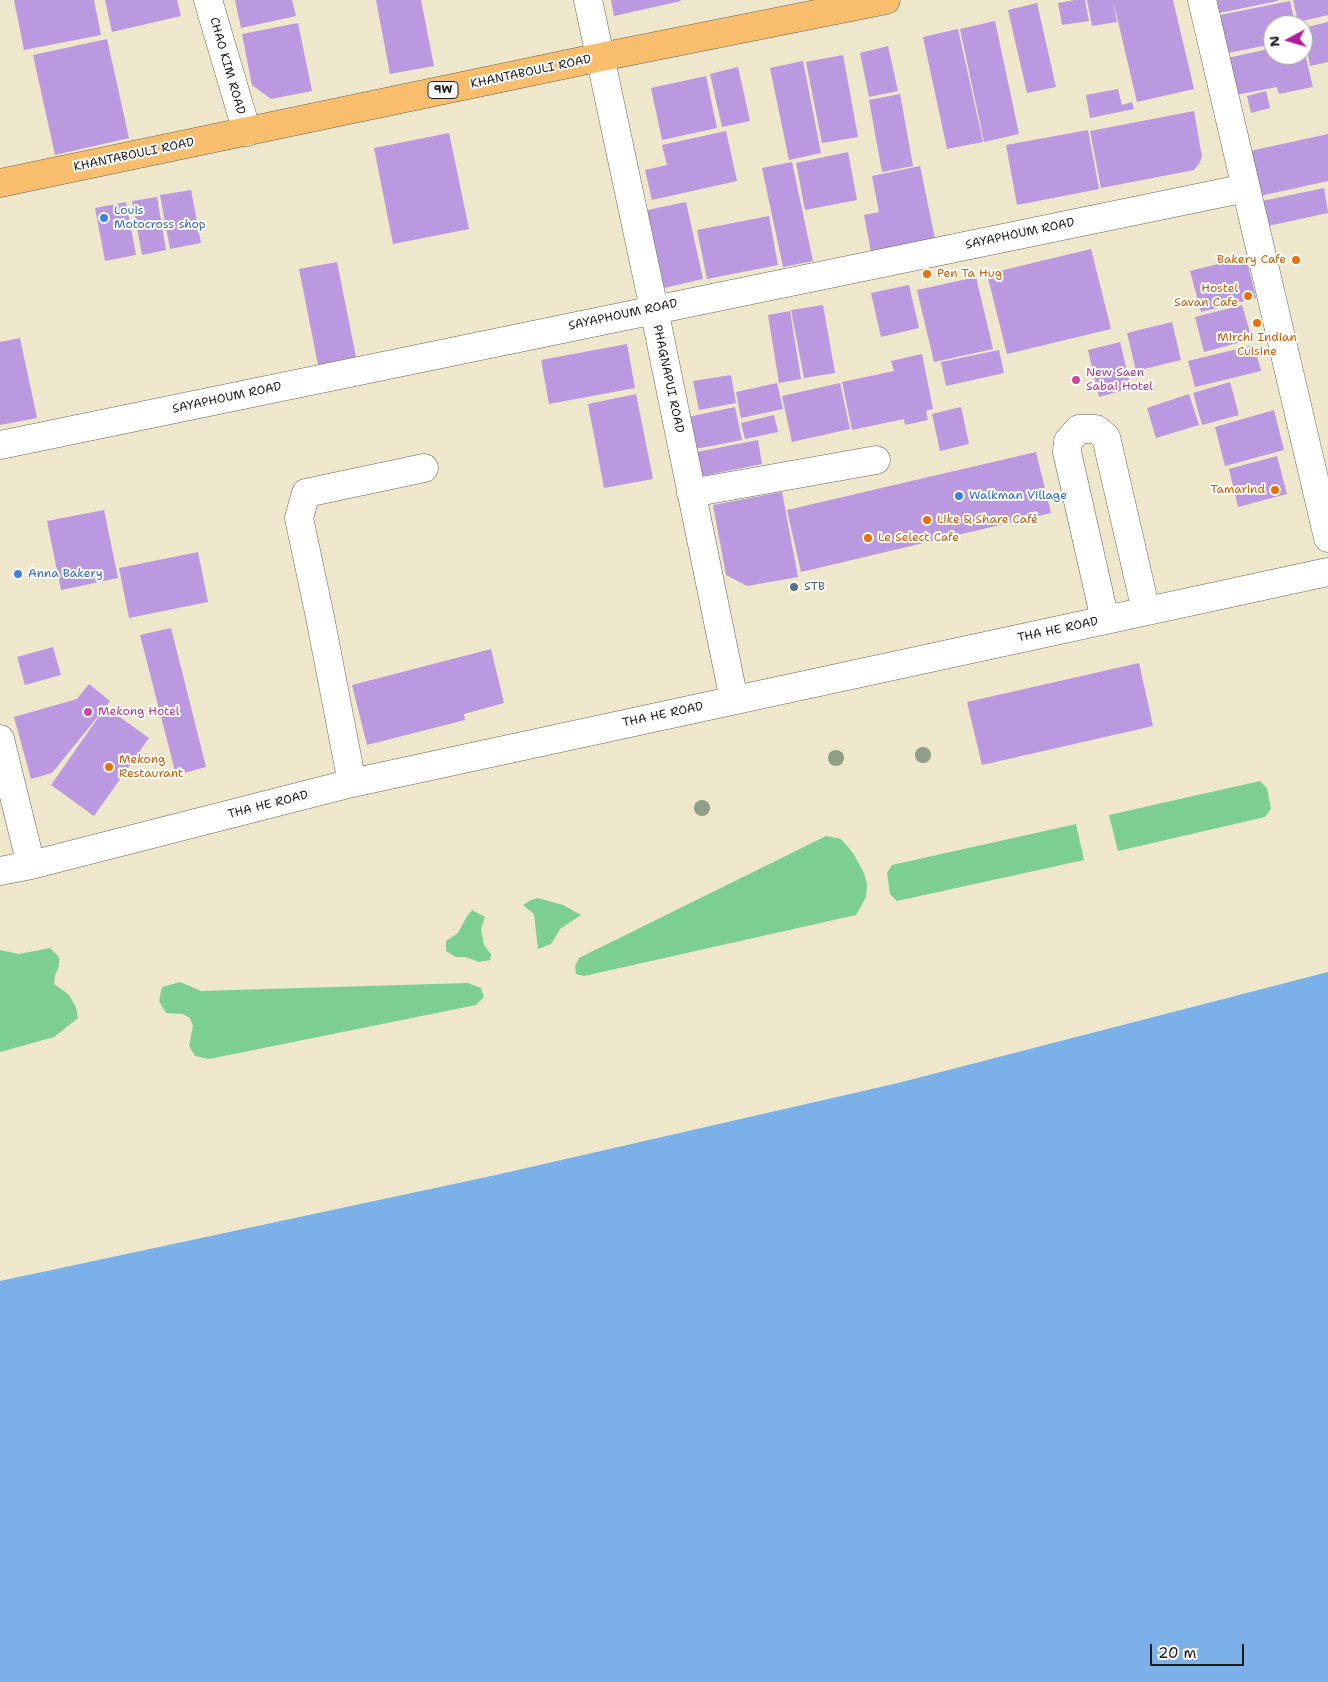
<!DOCTYPE html>
<html>
<head>
<meta charset="utf-8">
<style>
	body { margin:0 }
	#map { position:relative; width:1328px; height:1682px; overflow:hidden; background:#eee7cc; font-family:"Shantell Sans",sans-serif }
	canvas { display:block }
	.north { position:absolute; left:1263px; top:15px; width:50px; height:50px; box-sizing:border-box; background:#fff; border:1px solid #a4a4a4; border-radius:50%; rotate:264deg; font-size:14px; font-weight:700; line-height:20px; text-align:center; color:#1c1c1c }
	.north::after { content:''; display:block; margin:auto; width:18px; height:22px; background:#b5179e; clip-path:polygon(50% 0,100% 100%,50% 72%,0 100%) }
	.scale { position:absolute; left:1150px; top:1644px; width:94px; height:22px; box-sizing:border-box; border:2px solid #1c1c1c; border-top:0; padding-left:6px; font-size:15px; line-height:18px; white-space:nowrap; color:#1c1c1c; -webkit-text-stroke:4px #fff; paint-order:stroke }
</style>
</head>
<body>
<div id="map">
<canvas width="1328" height="1682"></canvas>
<div class="north">N</div>
<div class="scale">20 m</div>
</div>
<script>
const ctx = document.querySelector('canvas').getContext('2d');
ctx.lineJoin = 'round';
function fillPath(path, color) { ctx.fillStyle = color; ctx.fill(path, 'evenodd'); }
const toPath = rows => new Path2D(rows.map(r => 'M' + r).join(''));
function stroke(path, color, width, dash) { ctx.strokeStyle = color; ctx.lineWidth = width; ctx.lineCap = dash ? 'butt' : 'round'; ctx.setLineDash(dash || []); ctx.stroke(path); }
function write(font, color, halo, rows, align = 'center') {
  ctx.font = font + ' "Shantell Sans",sans-serif'; ctx.lineWidth = 4; ctx.setLineDash([]); ctx.textBaseline = 'middle'; ctx.strokeStyle = halo; ctx.fillStyle = color; for (const [text, x, y, turn = 0] of rows) {
    ctx.save(); ctx.translate(x, y); ctx.rotate((+turn || 0) * Math.PI / 180); ctx.textAlign = isNaN(turn) ? turn : align; if (halo) ctx.strokeText(text, 0, 0); ctx.fillText(text, 0, 0); ctx.restore();
  }
}
const green = toPath([
	[1260,781,1267,788,1271,809,1265,817,1118,851,1109,815],
	[1076,824,1084,860,897,901,890,894,887,873,892,865],
	[826,836,841,839,853,853,864,873,867,884,866,897,856,915,584,976,576,974,575,966,579,958],
	[538,898,563,905,581,915,560,929,551,944,538,949,534,914,523,905,531,900],
	[472,910,485,917,481,929,484,945,491,954,490,960,479,962,465,957,456,957,446,951,446,941,458,933,467,916],
	[50,948,59,957,59,966,55,975,54,984,69,995,76,1007,78,1018,54,1037,0,1052,0,950,19,954],
	[180,982,201,991,468,983,481,988,484,997,476,1005,209,1059,195,1056,189,1046,193,1026,190,1018,183,1014,166,1013,159,1001,162,987]
]);
const water = toPath([
	[1328,972,1328,1682,0,1682,0,1281,496,1175,898,1083]
]);
const building = toPath([
	[14,0,94,0,101,35,24,50],
	[105,0,177,0,181,16,112,32],
	[235,0,292,0,296,16,241,28],
	[376,0,421,0,434,66,390,74],
	[611,0,680,0,681,1,614,16],
	[1075,0,1085,0,1089,21,1062,25,1058,3],
	[1087,0,1113,0,1117,22,1092,26],
	[1113,0,1173,0,1194,89,1137,102],
	[1217,0,1278,0,1278,1,1219,13],
	[1293,0,1328,0,1328,15,1298,22],
	[1290,1,1295,25,1273,25,1273,44,1228,53,1220,15],
	[1037,3,1056,87,1027,93,1008,10],
	[995,21,1019,134,984,142,960,29],
	[1328,22,1328,62,1310,66,1303,28],
	[298,23,312,91,271,99,252,85,242,34],
	[958,29,983,142,947,149,923,37],
	[107,39,129,138,55,155,33,55],
	[888,46,898,91,869,97,860,53],
	[1303,46,1313,87,1279,94,1277,87,1231,96,1223,59,1273,48,1273,55,1303,55],
	[843,55,858,137,822,143,806,62],
	[803,61,821,153,789,160,770,68],
	[738,67,750,121,722,127,710,74],
	[706,76,717,128,662,140,651,88],
	[1118,89,1122,105,1132,102,1134,109,1090,118,1086,95],
	[1266,91,1270,108,1251,113,1247,96],
	[900,94,913,166,882,172,869,100],
	[1194,111,1202,157,1199,164,1194,170,1101,188,1090,131],
	[1088,130,1099,189,1017,205,1006,145],
	[726,131,737,181,652,200,645,170,667,165,662,145],
	[449,133,469,229,393,244,374,148],
	[1328,134,1328,181,1260,196,1250,151],
	[848,152,857,200,805,210,796,163],
	[792,162,813,261,783,267,762,168],
	[920,166,935,239,871,252,864,215,879,212,872,176],
	[1324,188,1328,213,1268,226,1262,201],
	[191,190,201,243,170,249,160,195],
	[157,197,166,250,142,255,132,201],
	[126,202,136,255,105,261,95,208],
	[686,202,703,279,660,289,643,211],
	[769,216,778,265,707,279,697,230],
	[1091,249,1111,329,1007,354,987,274],
	[1246,257,1256,298,1201,312,1190,271],
	[337,262,356,357,318,365,299,269],
	[976,277,993,349,934,362,917,290],
	[909,285,919,328,881,337,871,293],
	[823,305,835,373,804,378,791,310],
	[1242,305,1252,339,1204,352,1195,317],
	[790,311,801,379,779,383,768,315],
	[1172,322,1181,360,1136,371,1127,333],
	[20,338,37,418,0,425,0,342],
	[1120,342,1131,388,1099,397,1088,350],
	[627,344,635,388,549,404,541,360],
	[1254,345,1261,371,1195,387,1188,361],
	[999,350,1004,373,946,386,941,362],
	[922,354,933,409,926,411,928,420,905,425,904,419,852,430,842,382,894,371,891,361],
	[731,375,736,403,699,410,693,381],
	[1230,382,1239,415,1202,425,1193,393],
	[777,383,783,409,741,418,736,392],
	[840,383,850,429,792,442,782,396],
	[636,394,653,479,604,488,588,404],
	[1189,394,1199,425,1156,438,1147,408],
	[735,407,742,440,695,449,688,417],
	[961,407,969,444,940,451,932,414],
	[1274,410,1284,450,1225,466,1215,427],
	[774,415,778,432,745,439,741,423],
	[758,440,762,464,702,476,697,452],
	[1036,452,1051,513,801,572,787,510],
	[1277,456,1287,494,1238,507,1229,469],
	[782,492,798,577,747,586,726,575,713,505],
	[104,510,118,578,61,590,47,521],
	[198,552,208,602,129,618,119,568],
	[171,628,206,767,176,775,140,635],
	[53,647,61,675,25,685,17,657],
	[491,649,504,703,464,714,465,720,367,745,352,685],
	[1139,663,1153,726,982,765,967,702],
	[89,684,110,701,106,707,149,738,94,816,51,785,104,709,52,773,31,779,14,717,77,699]
]);
const minor = toPath([
	[208,0,247,132],
	[588,0,654,309,734,700],
	[1202,0,1328,538],
	[0,445,1246,188],
	[691,493,876,460],
	[1105,620,1067,452,1068,441,1079,429,1096,429,1106,437,1146,611],
	[0,739,31,865],
	[352,783,320,617,299,518,306,493,424,468],
	[0,871,31,865,352,783,1328,572]
]);
const major = toPath([
	[0,183,601,57,886,0]
]);
const trees = [
	[923,755],
	[836,758],
	[702,808]
];
const markers = [
	[104,218,5,"#3f7fe0"],
	[1296,260,5,"#e8710a"],
	[927,274,5,"#e8710a"],
	[1248,296,5,"#e8710a"],
	[1257,323,5,"#e8710a"],
	[1076,380,5,"#d1479c"],
	[1275,490,5,"#e8710a"],
	[959,496,5,"#3f7fe0"],
	[927,520,5,"#e8710a"],
	[868,538,5,"#e8710a"],
	[18,574,5,"#3f7fe0"],
	[794,587,5,"#5c6f8a"],
	[88,712,5,"#d1479c"],
	[109,767,5,"#e8710a"]
];
const shields = [
	[443,90,30]
];
const shieldNames = [
	["9W",443,90]
];
const streetNames = [
	["CHAO KIM ROAD",227,66,74],
	["KHANTABOULI ROAD",531,72,-12],
	["KHANTABOULI ROAD",134,155,-12],
	["SAYAPHOUM ROAD",1020,234,-12],
	["SAYAPHOUM ROAD",623,315,-12],
	["PHAGNAPUI ROAD",668,379,78],
	["SAYAPHOUM ROAD",227,398,-12],
	["THA HE ROAD",1058,630,-12],
	["THA HE ROAD",663,715,-12],
	["THA HE ROAD",268,805,-14]
];
const shopNames = [
	["Louis",114,211],
	["Motocross shop",114,225],
	["Walkman Village",969,496],
	["Anna Bakery",28,574]
];
const foodNames = [
	["Bakery Cafe",1286,260,"right"],
	["Pen Ta Hug",937,274],
	["Hostel",1238,289,"right"],
	["Savan Cafe",1238,303,"right"],
	["Mirchi Indian",1257,338,"center"],
	["Cuisine",1257,352,"center"],
	["Tamarind",1265,490,"right"],
	["Like & Share Café",937,520],
	["Le Select Cafe",878,538],
	["Mekong",119,760],
	["Restaurant",119,774]
];
const hotelNames = [
	["New Saen",1086,373],
	["Sabai Hotel",1086,387],
	["Mekong Hotel",98,712]
];
const serviceNames = [
	["STB",804,587]
];
fillPath(green, '#7ccf91');
fillPath(water, '#7bb0e9');
fillPath(building, '#bb99e0');
stroke(minor, '#66635a', 29);
stroke(major, '#66635a', 29);
stroke(minor, '#fff', 28);
stroke(major, '#f9be6d', 28);
ctx.fillStyle = '#8f9f85';
for (const [x, y] of trees) { ctx.beginPath(); ctx.arc(x, y, 8, 0, 2 * Math.PI); ctx.fill(); }
for (const [x, y, r, color] of markers) { const dot = new Path2D(); dot.arc(x, y, r, 0, 2 * Math.PI); ctx.fillStyle = color; ctx.fill(dot); stroke(dot, '#fff', 2); }
for (const [x, y, w] of shields) { const box = new Path2D(); box.roundRect(x - w / 2, y - 8.5, w, 17, 4); ctx.fillStyle = '#fff'; ctx.fill(box); stroke(box, '#1c1c1c', 1); }
write('bold 11px', '#1c1c1c', null, shieldNames);
write('12px', '#1c1c1c', '#fff', streetNames);
write('12px', '#366cbe', '#fff', shopNames, 'left');
write('12px', '#c56008', '#fff', foodNames, 'left');
write('12px', '#b23c85', '#fff', hotelNames, 'left');
write('12px', '#4e5e75', '#fff', serviceNames, 'left');
</script>
</body>
</html>
